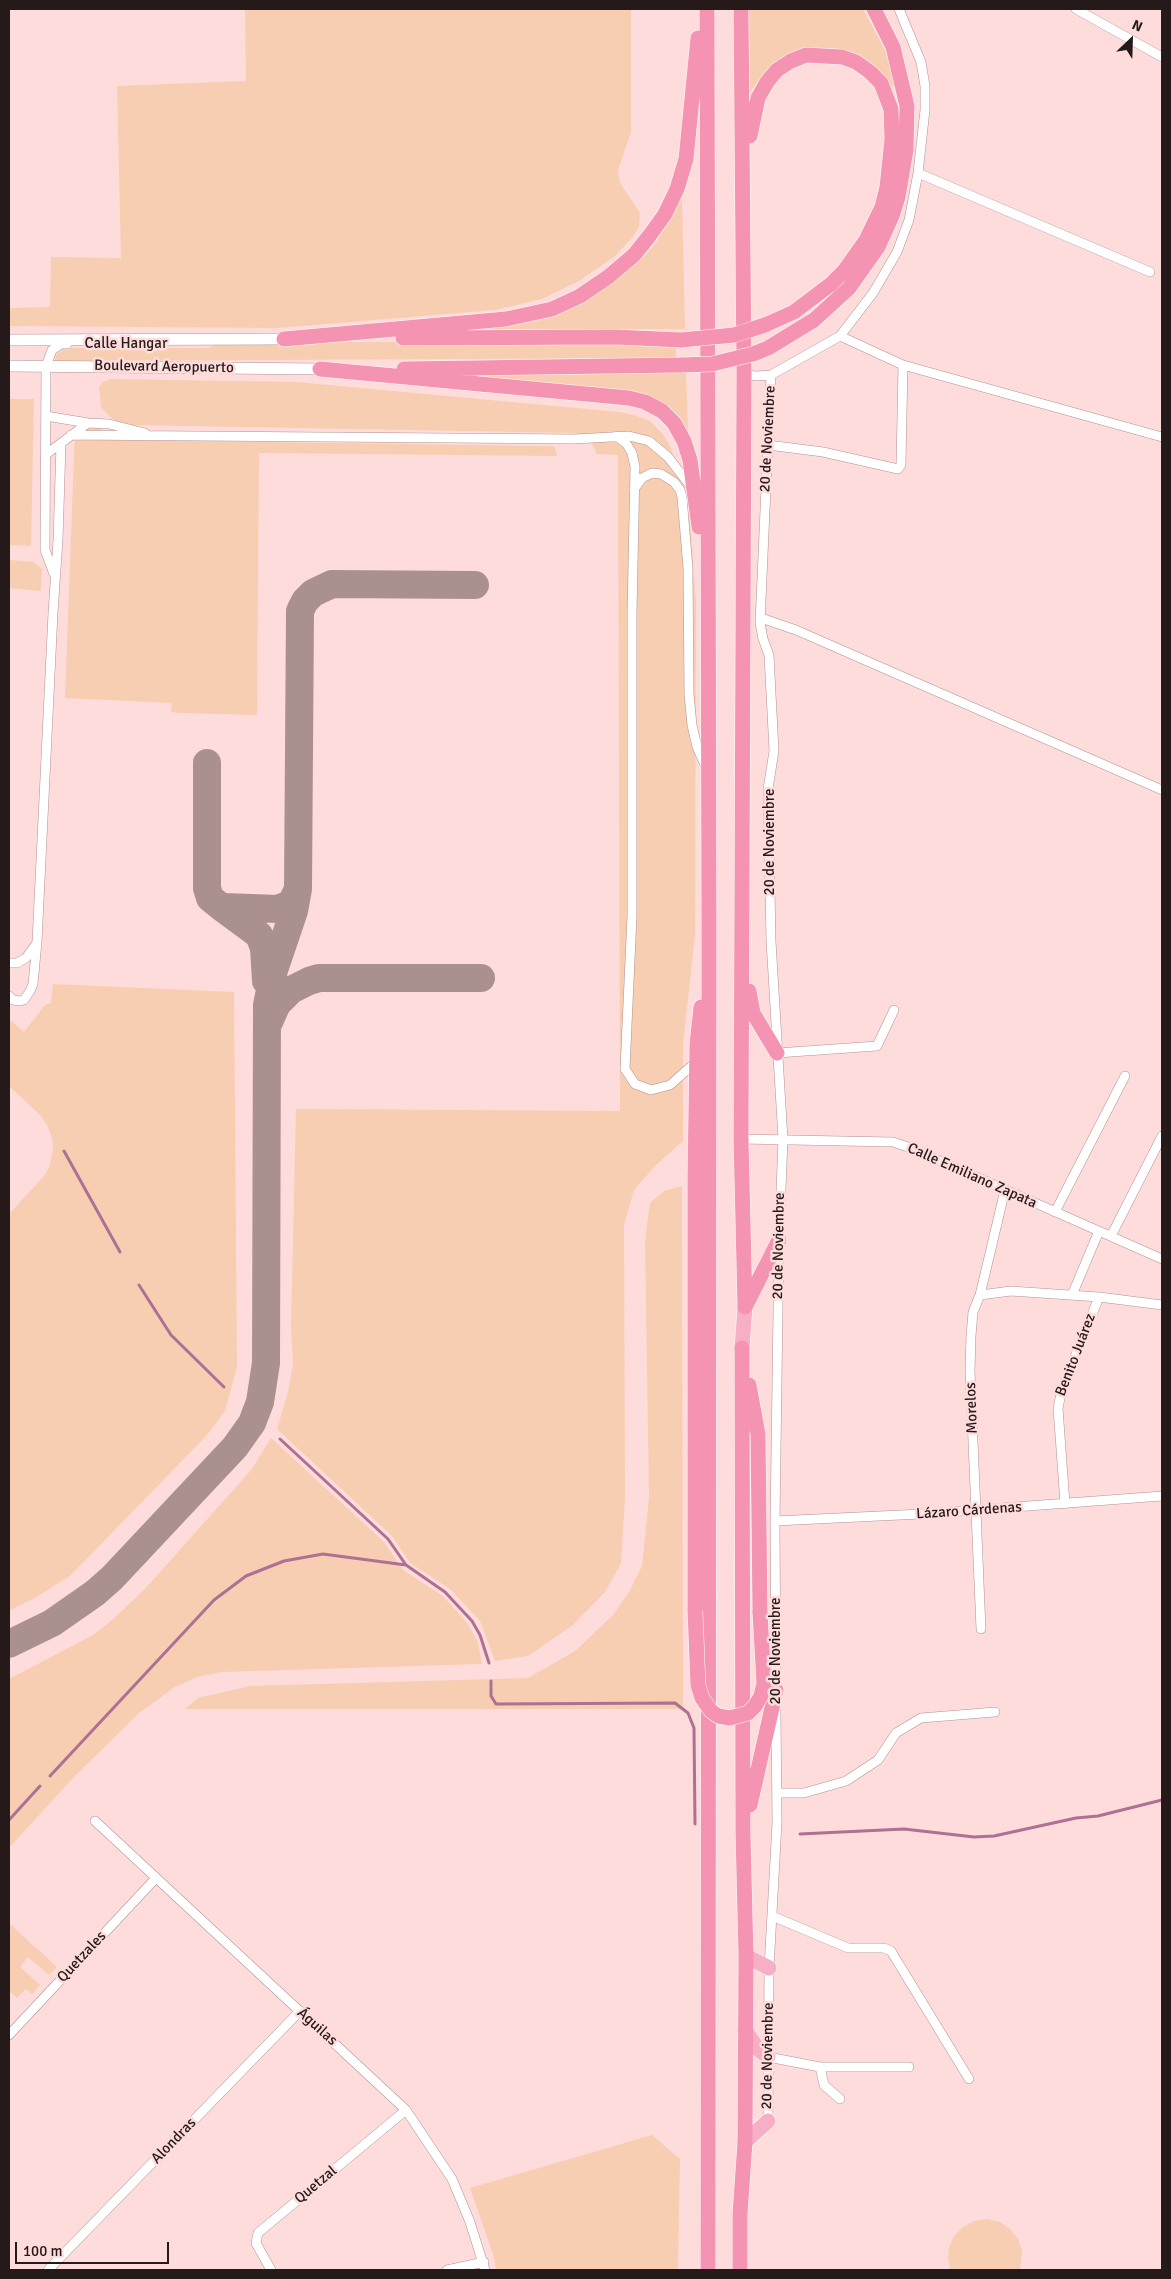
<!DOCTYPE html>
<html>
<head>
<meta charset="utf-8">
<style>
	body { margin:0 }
	#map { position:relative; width:1171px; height:2279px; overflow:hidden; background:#fedcdb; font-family:Signika,sans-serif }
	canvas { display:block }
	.frame { position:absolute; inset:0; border:10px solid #251919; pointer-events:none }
	.north { position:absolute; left:1106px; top:15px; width:50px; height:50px; -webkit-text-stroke:4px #fedcdb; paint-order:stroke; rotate:24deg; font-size:14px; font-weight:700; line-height:20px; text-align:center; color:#251919 }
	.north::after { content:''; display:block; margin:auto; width:18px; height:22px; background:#251919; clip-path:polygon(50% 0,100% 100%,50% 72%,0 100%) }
	.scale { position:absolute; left:15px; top:2242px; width:154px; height:22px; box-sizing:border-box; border:2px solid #251919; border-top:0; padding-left:6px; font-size:15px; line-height:18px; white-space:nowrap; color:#251919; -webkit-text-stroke:4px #fedcdb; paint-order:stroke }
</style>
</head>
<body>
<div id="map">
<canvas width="1171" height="2279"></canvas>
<div class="frame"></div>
<div class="north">N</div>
<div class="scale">100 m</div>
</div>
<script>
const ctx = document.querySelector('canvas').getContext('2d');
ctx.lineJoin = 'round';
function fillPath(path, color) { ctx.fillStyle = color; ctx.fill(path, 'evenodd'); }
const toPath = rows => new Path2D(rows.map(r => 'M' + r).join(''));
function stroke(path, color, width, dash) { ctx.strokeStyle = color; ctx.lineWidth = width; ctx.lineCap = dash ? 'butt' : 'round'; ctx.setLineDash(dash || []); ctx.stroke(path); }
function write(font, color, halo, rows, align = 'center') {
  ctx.font = font + ' Signika,sans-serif'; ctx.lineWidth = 5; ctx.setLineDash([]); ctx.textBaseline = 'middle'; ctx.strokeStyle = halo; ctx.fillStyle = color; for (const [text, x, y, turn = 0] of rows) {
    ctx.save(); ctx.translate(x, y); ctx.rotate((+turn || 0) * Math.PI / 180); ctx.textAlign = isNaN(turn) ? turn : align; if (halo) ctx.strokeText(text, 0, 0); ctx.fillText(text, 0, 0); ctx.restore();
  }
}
const green = toPath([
	[245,9,631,9,631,132,618,170,620,183,640,213,639,227,632,238,615,256,579,281,542,299,495,310,279,328,9,326,9,308,50,307,51,257,121,258,117,86,246,81],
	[749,9,863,9,885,50,896,87,889,85,869,63,792,55,768,68,750,92],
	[682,198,685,329,472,329,606,287,642,259,656,243],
	[222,342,676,342,676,358,55,361,56,355,65,348,208,348],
	[415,371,686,371,688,436,666,408],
	[110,379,297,382,619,412,634,415,650,421,662,433,671,448,690,520,696,603,695,935,683,1044,683,1141,656,1165,634,1190,624,1225,625,1499,621,1563,605,1592,573,1625,528,1656,495,1661,480,1621,450,1589,410,1563,392,1536,277,1429,288,1392,293,1364,291,1326,296,1109,620,1111,618,455,597,454,590,440,582,435,573,433,132,425,117,422,109,416,101,407,99,387,103,382],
	[9,399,34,399,31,546,9,545],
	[97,426,109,436,125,440,551,446,555,447,557,456,259,453,257,715,180,713,171,712,172,703,65,698,75,429],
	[9,560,34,562,42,569,41,591,9,588],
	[53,984,234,992,237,1366,225,1411,207,1435,70,1576,38,1596,9,1611,9,1214,44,1176,50,1165,53,1149,52,1138,47,1125,40,1115,9,1086,9,1019,24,1032,45,1005,51,1003],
	[682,1186,683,1709,185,1709,198,1698,250,1686,528,1678,575,1651,613,1615,629,1592,642,1566,649,1498,645,1241,650,1203,664,1191],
	[271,1438,384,1542,403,1570,443,1596,468,1624,478,1642,482,1664,221,1672,197,1677,175,1687,139,1713,72,1779,9,1848,9,1679,93,1635,111,1621,144,1590,252,1469],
	[9,1923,57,1967,49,1975,28,1957,20,1967,40,1985,32,1994,26,1989,17,1998,9,1991],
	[652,2135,680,2159,678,2270,496,2270,494,2257,470,2188],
	[987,2219,1000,2222,1010,2229,1018,2239,1022,2251,1020,2270,950,2270,948,2258,949,2247,954,2236,963,2227,974,2221]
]);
const stream = toPath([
	[64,1151,120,1252],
	[139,1285,171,1335,224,1387],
	[280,1439,388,1539,406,1565,445,1592,472,1621,480,1635,489,1663],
	[491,1681,491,1696,496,1704,675,1703,688,1713,694,1728,695,1824],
	[50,1776,214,1600,246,1576,284,1561,323,1554,406,1565],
	[9,1820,40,1786],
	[800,1834,904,1829,974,1837,994,1836,1076,1818,1098,1816,1162,1800]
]);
const taxiway = toPath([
	[207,763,207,888,210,898,220,906,225,907,277,909,291,904,298,889],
	[221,907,259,935,264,948,266,981],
	[269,1022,277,1004,291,990,309,981,319,978,481,978],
	[9,1644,52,1623,95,1593,112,1578,235,1447,252,1423,260,1402,266,1363,267,1005,274,970,294,911,298,889,300,611,305,601,313,593,332,584,475,585]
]);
const minor = toPath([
	[1076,9,1162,57],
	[918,173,1150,272],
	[840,336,903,365,1162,437],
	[744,375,757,376,771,375,840,336,873,293,897,252,909,220,918,173,925,110,925,86,921,62,899,9],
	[771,375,760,623,763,639,769,655,774,751,768,789,771,941,783,1139,779,1240,775,1521,776,1694],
	[46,416,88,423],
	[71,435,575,439,629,436,649,441,668,457,692,488],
	[616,436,626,443,632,453,635,467,632,614,632,916,625,1069,635,1084,651,1090,670,1085,696,1062],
	[768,445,823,452,898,469,901,465,903,365],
	[45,455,88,423,109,424,145,433],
	[634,489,642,478,652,473,661,474,674,482,680,490,682,497,688,568,689,694,692,725,697,747,705,765],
	[54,574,45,550,46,366,52,350,61,344,67,344],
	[761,618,796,630,1162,790],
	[9,963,17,963,26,958,36,944],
	[9,996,13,1000,20,1001,24,1000,30,991,33,984,37,942,53,613,58,540,61,444],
	[777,1053,877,1046,894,1010],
	[741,1139,893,1142,911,1148,1162,1259],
	[1055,1212,1125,1076],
	[1111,1236,1162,1136],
	[980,1295,1011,1291,1099,1297,1162,1305],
	[1072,1295,1099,1231],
	[1065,1504,1058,1408,1062,1389,1099,1297],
	[775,1521,921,1514,1162,1496],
	[981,1629,970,1371,971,1336,973,1312,980,1295,1005,1190],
	[778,1793,804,1793,846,1781,878,1760,896,1733,921,1718,995,1712],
	[95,1821,406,2110,452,2179,470,2222,485,2270],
	[772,1916,848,1948,884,1948,891,1951,969,2079],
	[9,2035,156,1878],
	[768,2057,820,2067,909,2067],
	[820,2067,824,2085,840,2099],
	[768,2121,769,1968,777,1823,776,1712],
	[48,2270,300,2011],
	[271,2270,256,2243,258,2233,406,2110],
	[447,2270,484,2262]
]);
const tertiary = toPath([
	[9,340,284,339],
	[9,366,320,369]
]);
const primary = toPath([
	[742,1348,745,1307],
	[746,1956,769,1968],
	[745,2030,759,2050,768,2057],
	[745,2142,768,2121]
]);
const trunk = toPath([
	[707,9,709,936,708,2270],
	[741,9,744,375,741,1139,745,1307],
	[750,136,758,98,767,82,777,70,791,61,806,55,842,57,856,62,870,72,881,83,891,109,892,139,887,187,882,207,866,240,844,271,831,284,794,312,765,325],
	[403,338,615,337,681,340],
	[284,339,506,319,552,309,580,296,608,277,634,255,650,235,665,214,677,189,686,159,698,38],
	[768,348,814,320,849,288,878,247,892,216,898,197,906,150,907,106,893,47,874,9],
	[320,369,629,398,645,402,662,411,674,423,684,441,690,460,699,527],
	[404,369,681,365],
	[749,991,753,1013,777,1053],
	[746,1305,779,1240],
	[749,1385,758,1434,760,1613],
	[695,1611,695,1176,697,1044,701,1007],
	[750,1805,776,1690],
	[740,2270,740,2214,745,2142,746,1956,743,1834,742,1348]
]);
const trunkBridge = toPath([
	[681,340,734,335,765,325],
	[681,365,712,364,753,354,768,348],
	[695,1611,698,1685,702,1698,711,1711,718,1716,730,1718,748,1713,755,1706,761,1696,764,1683,760,1613]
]);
const streetNames = [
	["Calle Hangar",126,344],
	["Boulevard Aeropuerto",164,367,1],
	["20 de Noviembre",768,439,-87],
	["20 de Noviembre",770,842,-90],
	["Calle Emiliano Zapata",972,1176,24],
	["20 de Noviembre",779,1246,-89],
	["Benito Juárez",1076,1355,-69],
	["Morelos",972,1408,-92],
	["Lázaro Cárdenas",969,1511,-4],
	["20 de Noviembre",776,1651,-90],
	["Quetzales",82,1957,-47],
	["Águilas",317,2027,42],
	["20 de Noviembre",768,2056,-89],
	["Alondras",174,2141,-46],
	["Quetzal",316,2185,-40]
];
fillPath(green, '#f7ceb2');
stroke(stream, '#ae7093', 3);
stroke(taxiway, '#aa9190', 28);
stroke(minor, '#b29291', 10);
stroke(tertiary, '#b29291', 12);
stroke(primary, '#fff', 16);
stroke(trunk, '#fff', 16);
stroke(minor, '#fff', 9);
stroke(tertiary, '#fff', 11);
stroke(primary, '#f7afc5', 15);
stroke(trunk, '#f494b2', 15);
stroke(trunkBridge, '#fff', 16, []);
stroke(trunkBridge, '#f494b2', 15);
write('15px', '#251919', '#fedcdb', streetNames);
</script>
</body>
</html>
